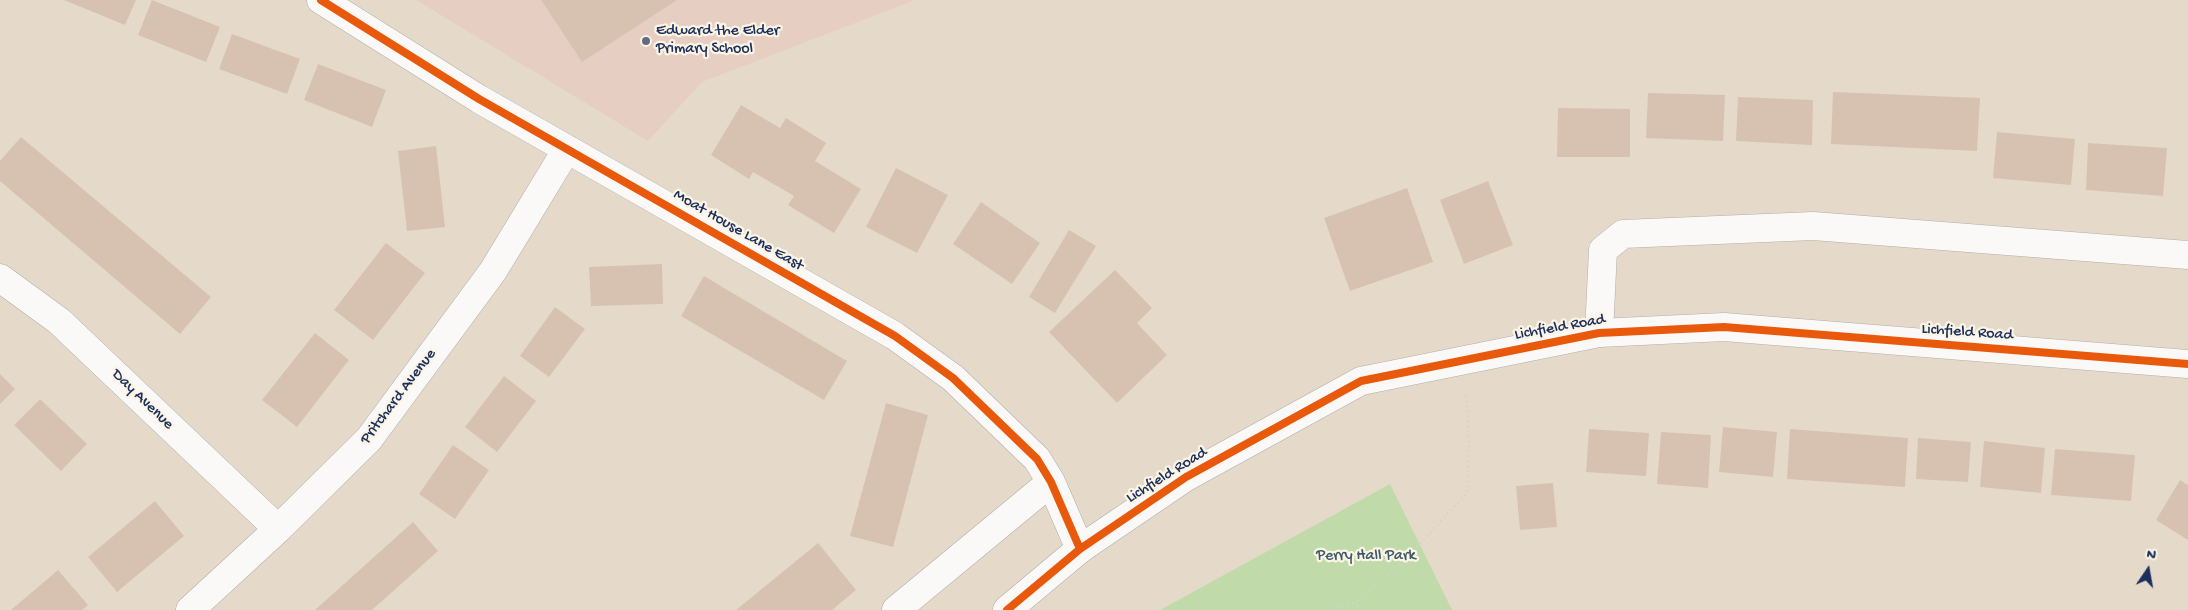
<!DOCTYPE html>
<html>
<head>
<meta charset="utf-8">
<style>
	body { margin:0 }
	#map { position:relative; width:2188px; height:610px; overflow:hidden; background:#e5dac9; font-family:"Gochi Hand",sans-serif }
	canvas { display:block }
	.north { position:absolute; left:2123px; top:545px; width:50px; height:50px; -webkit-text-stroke:4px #fcf5e5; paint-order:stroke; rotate:12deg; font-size:14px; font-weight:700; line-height:20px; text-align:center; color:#1b2f5e }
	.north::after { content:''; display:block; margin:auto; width:18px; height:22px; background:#1b2f5e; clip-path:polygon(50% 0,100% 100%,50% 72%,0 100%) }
</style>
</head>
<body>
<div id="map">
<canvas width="2188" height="610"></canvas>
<div class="north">N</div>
</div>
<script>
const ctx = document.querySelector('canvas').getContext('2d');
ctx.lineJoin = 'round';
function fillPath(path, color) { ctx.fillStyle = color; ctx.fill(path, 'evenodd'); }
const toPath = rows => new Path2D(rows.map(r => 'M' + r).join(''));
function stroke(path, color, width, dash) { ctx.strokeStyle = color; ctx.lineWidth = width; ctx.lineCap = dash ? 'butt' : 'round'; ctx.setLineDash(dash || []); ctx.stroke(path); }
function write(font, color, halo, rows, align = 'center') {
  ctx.font = font + ' "Gochi Hand",sans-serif'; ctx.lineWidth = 4.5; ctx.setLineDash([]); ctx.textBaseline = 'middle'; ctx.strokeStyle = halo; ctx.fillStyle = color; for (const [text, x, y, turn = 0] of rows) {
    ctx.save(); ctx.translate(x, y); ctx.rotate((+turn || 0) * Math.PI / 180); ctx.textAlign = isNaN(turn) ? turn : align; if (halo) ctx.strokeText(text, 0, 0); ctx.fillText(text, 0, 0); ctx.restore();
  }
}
const built = toPath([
	[416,0,915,0,702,82,648,141]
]);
const green = toPath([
	[1390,484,1452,610,1160,610]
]);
const building = toPath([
	[64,0,136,0,125,25],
	[152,0,220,27,206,62,138,35],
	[541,0,677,0,582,62],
	[232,34,300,59,287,94,219,69],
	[318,64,386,90,372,127,304,100],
	[1833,92,1980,98,1977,151,1831,144],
	[1648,93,1725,95,1723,141,1646,138],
	[1738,97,1813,100,1812,145,1736,141],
	[741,105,780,128,786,118,826,143,815,161,861,189,834,233,788,205,794,196,753,172,749,179,711,155],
	[1558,108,1630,109,1630,157,1557,157],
	[1997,132,2075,139,2071,185,1993,178],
	[21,137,211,297,180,334,0,181,0,161],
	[2088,143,2167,148,2163,196,2086,190],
	[436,146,445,227,407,231,398,151],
	[896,168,948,195,917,253,866,227],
	[1488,181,1513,245,1464,264,1440,200],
	[1407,188,1433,262,1350,291,1324,218],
	[981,202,1040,243,1012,284,953,244],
	[1069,230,1096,246,1055,313,1029,297],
	[386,243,425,273,373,340,334,310],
	[662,264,663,304,591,306,589,267],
	[1115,270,1152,308,1137,323,1167,355,1117,403,1049,332],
	[704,276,847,361,824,400,681,316],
	[555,307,585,329,549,377,520,356],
	[315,333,349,360,297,427,262,400],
	[0,374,15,389,0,404],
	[504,376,536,401,497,452,465,427],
	[40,399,87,444,61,471,14,425],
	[886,403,928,415,893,547,850,536],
	[1723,427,1777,432,1773,477,1719,472],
	[1589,429,1649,433,1646,476,1586,472],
	[1790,429,1908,438,1905,487,1787,479],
	[1661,432,1711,435,1708,488,1657,484],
	[1918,438,1971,442,1968,482,1916,479],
	[1984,441,2045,448,2041,493,1980,487],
	[453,445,489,470,455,519,419,494],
	[2055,449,2135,455,2131,501,2051,495],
	[2180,480,2188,485,2188,540,2156,520],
	[1553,483,1557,527,1520,530,1516,486],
	[155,501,184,536,117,592,88,557],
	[413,522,438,551,372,610,315,610],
	[818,543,856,590,832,610,736,610],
	[58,570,88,605,82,610,11,610]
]);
const path = toPath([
	[1353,603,1379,583,1413,551,1467,493,1469,443,1466,393],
	[1323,610,1353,603,1364,610]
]);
const minor = toPath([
	[321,0,479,99,895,336,953,378,1037,459,1051,482,1080,549],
	[0,278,59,321,278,529],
	[1599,333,1603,250,1623,234,1813,226,2188,255],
	[190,610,278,529,369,439,493,271,567,149],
	[896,610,1051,482]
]);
const major = toPath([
	[1007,610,1080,549,1186,477,1361,381,1599,333,1724,327,2188,364]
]);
const cycleway = toPath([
	[321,0,479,99,895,336,953,378,1037,459,1051,482,1080,549],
	[1007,610,1080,549,1186,477,1361,381,1599,333,1724,327,2188,364]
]);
const markers = [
	[646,41,5,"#626b83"]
];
const poiNames = [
	["Edward the Elder",656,32],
	["Primary School",656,50]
];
const streetNames = [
	["Moat House Lane East",738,231,30],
	["Lichfield Road",1560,328,-10],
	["Lichfield Road",1967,333,4],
	["Pritchard Avenue",399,397,-53],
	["Day Avenue",142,400,44],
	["Lichfield Road",1167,476,-32]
];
const parkNames = [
	["Perry Hall Park",1366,557]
];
fillPath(built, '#e6cfc2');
fillPath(green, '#c0dba9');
fillPath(building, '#d7c2b2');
stroke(minor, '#b2ada7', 29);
stroke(major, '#b2ada7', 29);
stroke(path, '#d3d2d0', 3, [1, 4]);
stroke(minor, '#fbf9f7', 28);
stroke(major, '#fbf9f7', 28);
stroke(cycleway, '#e8590c', 8);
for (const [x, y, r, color] of markers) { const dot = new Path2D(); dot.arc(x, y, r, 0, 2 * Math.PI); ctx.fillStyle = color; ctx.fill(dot); stroke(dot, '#fcf5e5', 2); }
write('16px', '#1b2f5e', '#fcf5e5', poiNames, 'left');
write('16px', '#1b2f5e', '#fcf5e5', streetNames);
write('16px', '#3d5a6a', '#fcf5e5', parkNames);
</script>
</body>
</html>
